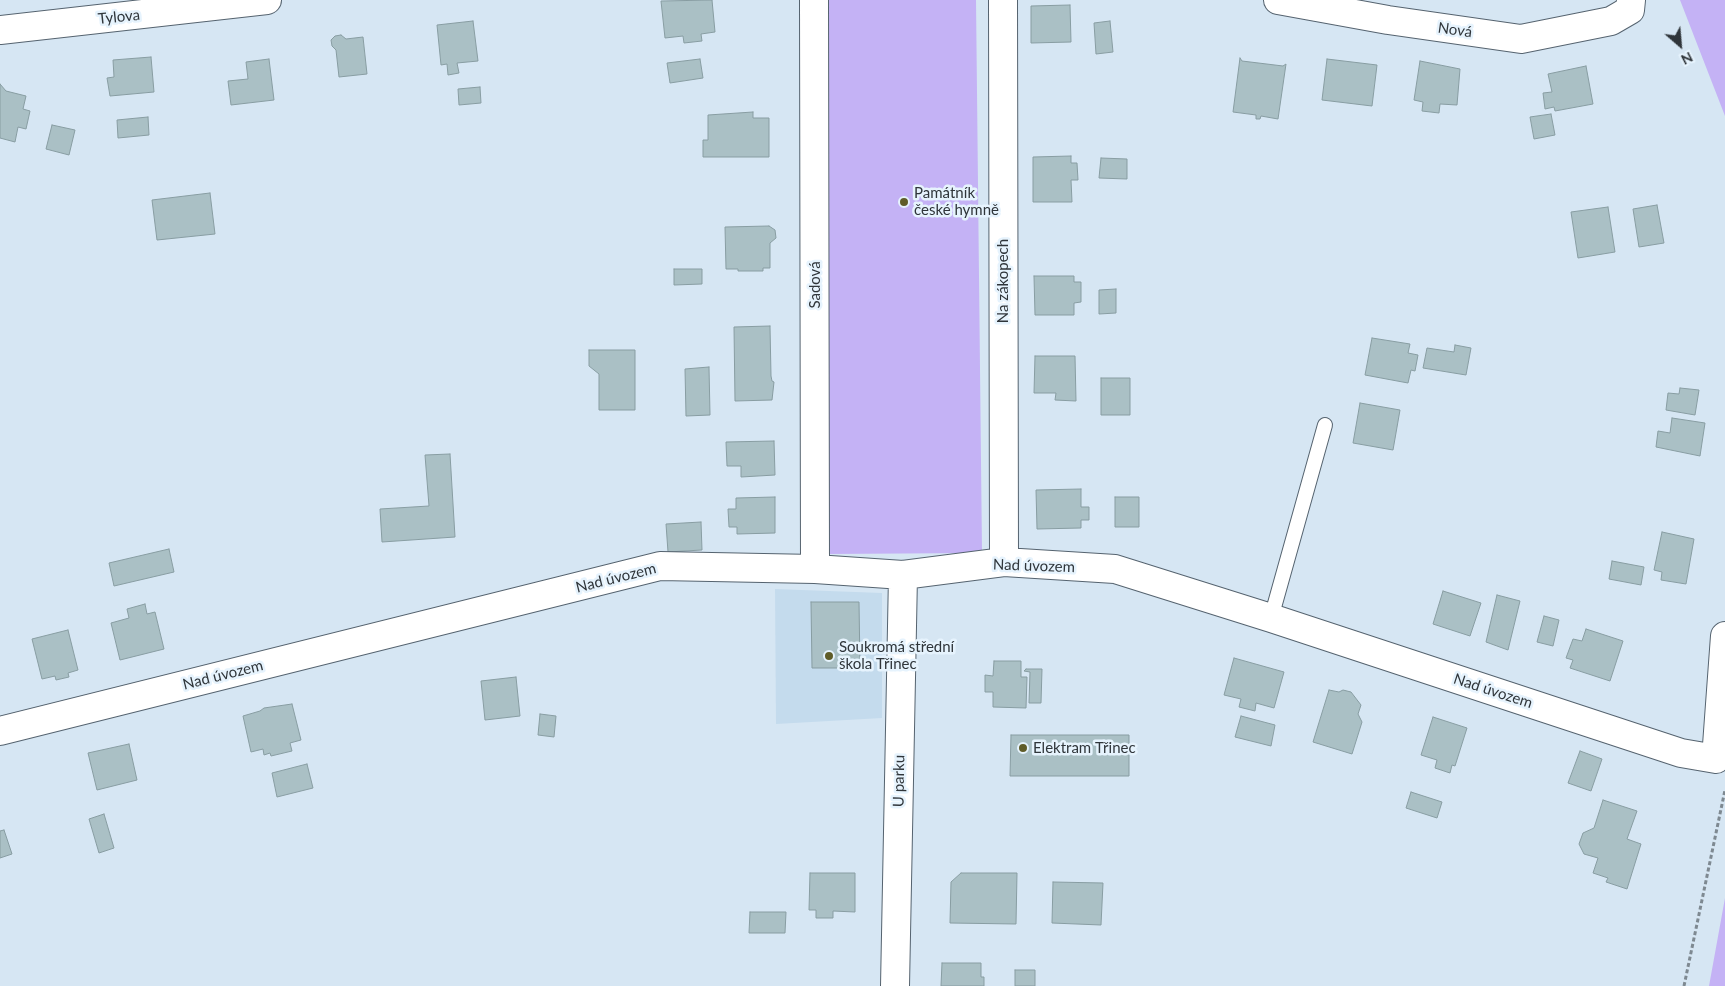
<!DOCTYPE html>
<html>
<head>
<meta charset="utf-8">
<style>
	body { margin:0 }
	#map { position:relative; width:1725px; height:986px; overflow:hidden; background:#d6e6f3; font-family:Lato,sans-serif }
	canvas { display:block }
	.north { position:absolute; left:1655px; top:20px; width:50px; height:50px; -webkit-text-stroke:4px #e6f3fd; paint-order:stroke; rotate:153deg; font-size:14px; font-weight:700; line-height:20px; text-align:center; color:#2f353a }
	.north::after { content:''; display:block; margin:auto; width:18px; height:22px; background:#2f353a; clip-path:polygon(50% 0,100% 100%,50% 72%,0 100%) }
</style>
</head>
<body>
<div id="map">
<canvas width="1725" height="986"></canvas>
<div class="north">N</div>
</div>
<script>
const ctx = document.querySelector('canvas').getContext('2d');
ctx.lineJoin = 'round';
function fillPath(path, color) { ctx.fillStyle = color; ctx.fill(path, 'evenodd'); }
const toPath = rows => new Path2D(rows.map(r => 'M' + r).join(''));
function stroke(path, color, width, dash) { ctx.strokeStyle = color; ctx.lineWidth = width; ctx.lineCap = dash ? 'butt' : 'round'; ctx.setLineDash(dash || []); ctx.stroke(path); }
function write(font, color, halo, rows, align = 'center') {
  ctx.font = font + ' Lato,sans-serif'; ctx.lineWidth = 5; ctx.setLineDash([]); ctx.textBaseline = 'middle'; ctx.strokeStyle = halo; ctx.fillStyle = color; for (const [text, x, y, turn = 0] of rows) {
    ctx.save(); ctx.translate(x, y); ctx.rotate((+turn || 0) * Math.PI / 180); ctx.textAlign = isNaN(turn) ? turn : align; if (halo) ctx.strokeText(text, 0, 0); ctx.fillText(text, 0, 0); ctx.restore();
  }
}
const built = toPath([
	[775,589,882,593,882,718,776,724]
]);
const green = toPath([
	[820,0,976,0,982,553,826,554],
	[1680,0,1725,0,1725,116],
	[1725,898,1725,986,1709,986]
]);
const building = toPath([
	[712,0,715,32,701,34,702,41,684,43,683,36,665,38,661,1,712,0],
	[1070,5,1071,42,1031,43,1031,6,1070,5],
	[473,21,478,61,457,63,459,73,448,75,447,64,441,65,437,25,473,21],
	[1110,21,1113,52,1096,54,1094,23,1110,21],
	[341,35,346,39,363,37,367,74,339,77,336,50,332,46,331,40,335,36,341,35],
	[151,57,154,92,110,96,107,78,114,77,113,60,151,57],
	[1240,58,1242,61,1283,66,1286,64,1278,119,1261,116,1260,119,1256,119,1256,115,1233,112,1240,58],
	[269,59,274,100,231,105,228,81,248,79,246,62,269,59],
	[700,59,703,78,670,83,667,63,700,59],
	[1327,59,1377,65,1372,106,1322,100,1327,59],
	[1420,61,1460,69,1457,105,1440,104,1439,113,1422,111,1423,102,1414,100,1420,61],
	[1586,66,1593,104,1555,111,1554,107,1545,109,1543,93,1552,92,1548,74,1586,66],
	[0,84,6,91,26,96,23,109,30,111,26,129,18,127,15,142,0,138,0,84],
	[480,87,481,103,459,105,458,89,480,87],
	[753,112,753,118,769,118,769,157,703,157,703,140,708,140,708,115,753,112],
	[1551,114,1555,135,1534,139,1530,117,1551,114],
	[148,117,149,135,118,138,117,120,148,117],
	[52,125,75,130,69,155,46,149,52,125],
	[1071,156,1071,163,1077,163,1078,180,1071,180,1072,202,1033,202,1033,157,1071,156],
	[1101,158,1127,159,1127,179,1099,178,1101,158],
	[210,193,215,234,157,240,152,200,210,193],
	[1657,205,1664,243,1639,247,1633,209,1657,205],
	[1608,207,1615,252,1578,258,1571,212,1608,207],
	[769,226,775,230,776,238,770,243,770,268,763,268,763,271,738,271,738,269,726,269,725,227,769,226],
	[674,269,702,269,702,284,674,285,674,269],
	[1034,276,1074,276,1074,282,1081,282,1081,302,1074,303,1074,315,1035,315,1034,276],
	[1116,289,1116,313,1099,314,1099,290,1116,289],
	[770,326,771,376,772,381,774,382,772,400,735,401,734,327,770,326],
	[1372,338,1410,344,1408,353,1418,355,1415,371,1411,370,1408,383,1365,375,1372,338],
	[1455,345,1471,348,1466,375,1423,368,1427,348,1454,352,1455,345],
	[589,350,635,350,635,410,599,410,599,374,589,366,589,350],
	[1035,356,1075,356,1076,401,1055,400,1056,393,1034,393,1035,356],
	[709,367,710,415,686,416,685,369,709,367],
	[1101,378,1130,378,1130,415,1101,415,1101,378],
	[1680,388,1699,390,1695,415,1666,410,1668,393,1679,394,1680,388],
	[1360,403,1400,410,1393,450,1353,443,1360,403],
	[1672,418,1705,423,1700,456,1656,447,1658,431,1670,433,1672,418],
	[774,441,775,475,741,477,741,466,727,466,726,442,774,441],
	[450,454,455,537,382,542,380,509,429,506,425,455,450,454],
	[1081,489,1081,507,1089,507,1089,520,1081,520,1081,528,1037,529,1036,490,1081,489],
	[775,497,775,533,737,534,737,527,729,527,728,509,736,509,736,498,775,497],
	[1115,497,1139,497,1139,527,1115,527,1115,497],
	[701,522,702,550,668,552,666,524,701,522],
	[1662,532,1694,539,1686,584,1661,580,1662,572,1654,570,1662,532],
	[169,549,174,572,114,586,109,563,169,549],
	[1612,561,1644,567,1641,585,1609,579,1612,561],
	[1443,591,1481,603,1470,636,1433,624,1443,591],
	[1497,595,1520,601,1508,650,1486,642,1497,595],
	[811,602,859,602,860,668,812,668,811,602],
	[145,604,147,614,155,612,164,649,120,660,111,623,129,618,127,609,145,604],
	[1544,616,1559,620,1553,646,1537,642,1544,616],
	[1586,629,1623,641,1610,681,1570,668,1573,660,1566,658,1573,639,1582,641,1586,629],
	[68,630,78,670,68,673,69,677,56,680,55,676,42,679,32,639,68,630],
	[1234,658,1284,672,1274,708,1256,703,1255,711,1239,707,1241,699,1224,695,1234,658],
	[994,661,1021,661,1021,677,1027,677,1026,708,993,707,993,692,985,692,985,675,993,676,994,661],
	[1026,669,1042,669,1041,703,1029,703,1030,672,1024,671,1026,669],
	[516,677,520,716,485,720,481,681,516,677],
	[1329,690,1339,692,1343,690,1351,692,1361,705,1358,714,1362,722,1352,754,1313,742,1329,690],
	[292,704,301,740,290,743,292,751,271,756,270,753,264,755,263,749,251,752,243,716,260,711,264,708,292,704],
	[540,714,556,716,554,737,538,735,540,714],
	[1241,716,1275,725,1271,746,1235,737,1241,716],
	[1433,717,1467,728,1455,766,1452,765,1450,773,1435,768,1437,760,1421,755,1433,717],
	[1011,735,1129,735,1129,776,1010,776,1011,735],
	[129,744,137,780,97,790,88,753,129,744],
	[1580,751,1602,759,1591,791,1568,783,1580,751],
	[307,764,313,788,277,797,272,773,307,764],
	[1411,792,1442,802,1437,818,1406,808,1411,792],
	[1603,800,1637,811,1627,839,1641,844,1627,889,1606,882,1608,878,1593,873,1598,858,1584,854,1579,844,1583,833,1594,828,1603,800],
	[104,814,114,848,99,853,89,819,104,814],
	[4,830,12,854,0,858,0,831,4,830],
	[810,873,855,873,855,912,833,911,833,918,816,918,816,910,809,910,810,873],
	[961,873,1017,873,1016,924,950,923,951,882,961,873],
	[1053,882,1103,883,1101,925,1052,923,1053,882],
	[750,912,786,912,785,933,749,933,750,912],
	[942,963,981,963,981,977,984,977,984,986,941,986,942,963],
	[1015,970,1035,970,1035,986,1015,986,1015,970]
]);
const path = toPath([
	[1684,986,1725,790]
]);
const service = toPath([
	[1271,618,1325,425]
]);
const minor = toPath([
	[814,0,815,569],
	[1003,0,1004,562],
	[1278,0,1388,20,1521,39,1611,21,1630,10,1631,0],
	[0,30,267,0],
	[0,731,660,566,815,569,903,575,1004,562,1115,569,1271,618,1681,753,1716,759,1725,636],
	[895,986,903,575]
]);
const markers = [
	[904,202,5,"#5f5c28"],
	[829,656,5,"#5f5c28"],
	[1023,748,5,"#5f5c28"]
];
const streetNames = [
	["Tylova",119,17,-6],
	["Nová",1455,30,8],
	["Na zákopech",1003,281,-90],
	["Sadová",815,285,-90],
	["Nad úvozem",1034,566,2],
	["Nad úvozem",616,578,-14],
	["Nad úvozem",223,675,-14],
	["Nad úvozem",1493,691,18],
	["U parku",899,781,-89]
];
const poiNames = [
	["Památník",914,193],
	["české hymně",914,210],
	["Soukromá střední",839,647],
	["škola Třinec",839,664],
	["Elektram Třinec",1033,748]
];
fillPath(built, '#c4dbed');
fillPath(green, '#c4b2f5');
fillPath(building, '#aac0c5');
stroke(building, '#889da2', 1);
stroke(service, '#55636f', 16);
stroke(minor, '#55636f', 30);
stroke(path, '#7e8991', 3, [4, 2.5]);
stroke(service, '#fff', 14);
stroke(minor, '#fff', 28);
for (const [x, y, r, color] of markers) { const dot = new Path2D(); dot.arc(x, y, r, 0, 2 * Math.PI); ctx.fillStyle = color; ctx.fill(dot); stroke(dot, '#e6f3fd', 2); }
write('15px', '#2f353a', '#e6f3fd', streetNames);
write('15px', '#2f353a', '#e6f3fd', poiNames, 'left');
</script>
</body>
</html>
